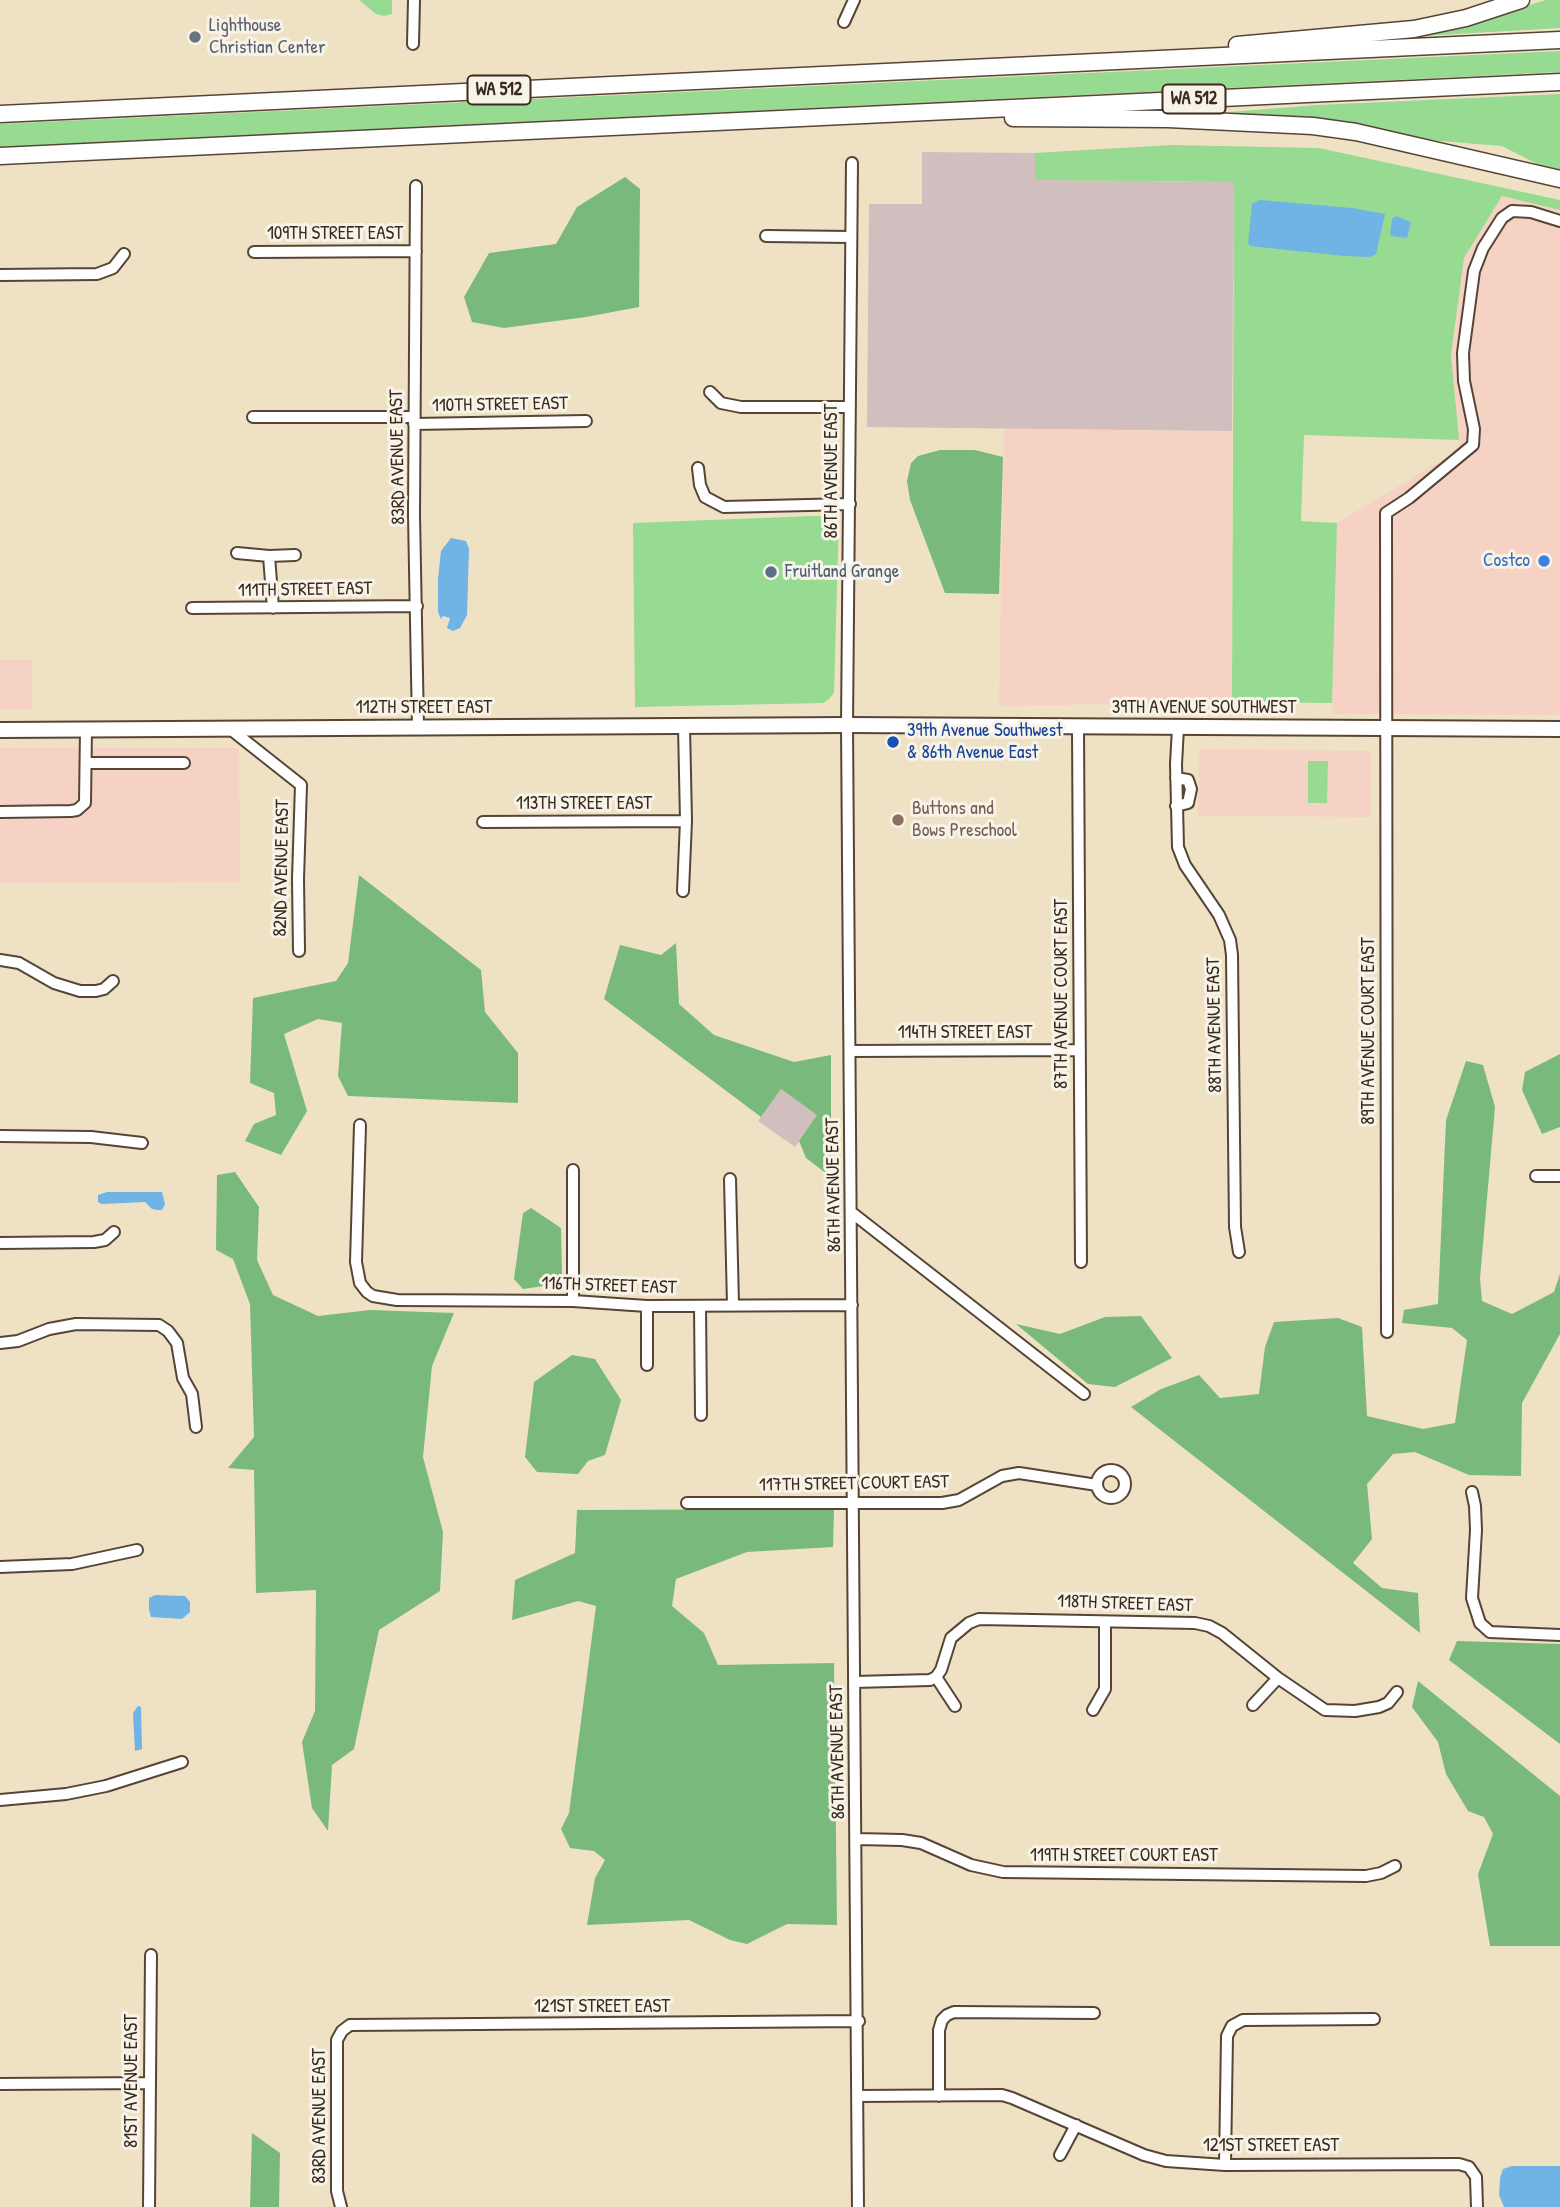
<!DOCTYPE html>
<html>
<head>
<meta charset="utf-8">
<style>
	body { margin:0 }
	canvas { display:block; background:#efe1c3 }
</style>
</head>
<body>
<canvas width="1560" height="2207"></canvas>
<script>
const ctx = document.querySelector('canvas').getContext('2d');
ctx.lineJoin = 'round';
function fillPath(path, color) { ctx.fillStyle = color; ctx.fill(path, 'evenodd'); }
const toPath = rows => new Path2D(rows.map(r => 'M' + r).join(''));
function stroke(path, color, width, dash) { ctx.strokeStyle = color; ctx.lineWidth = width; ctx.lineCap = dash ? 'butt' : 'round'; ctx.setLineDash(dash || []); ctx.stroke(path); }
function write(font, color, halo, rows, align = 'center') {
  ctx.font = font + ' "Patrick Hand",sans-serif'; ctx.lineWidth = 6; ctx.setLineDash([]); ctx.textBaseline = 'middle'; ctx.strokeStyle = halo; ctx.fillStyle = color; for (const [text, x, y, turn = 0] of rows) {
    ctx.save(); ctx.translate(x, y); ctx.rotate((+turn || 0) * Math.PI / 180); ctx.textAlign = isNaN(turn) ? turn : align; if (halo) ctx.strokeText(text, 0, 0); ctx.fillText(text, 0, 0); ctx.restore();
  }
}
const built = toPath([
	[1502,196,1560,210,1560,715,1332,714,1337,523,1459,450,1451,355,1464,258],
	[1004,429,1232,431,1232,702,999,706],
	[0,660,32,660,32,709,0,709],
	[0,748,239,748,240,882,0,883],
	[1199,749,1371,751,1370,817,1198,816]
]);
const industrial = toPath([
	[922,152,1035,153,1035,180,1234,182,1232,431,867,427,869,204,922,204],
	[781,1089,818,1115,795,1147,758,1121]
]);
const green = toPath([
	[359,0,392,0,392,14,384,16,376,14],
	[1546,0,1560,0,1560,28,1404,37,1476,21],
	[1560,51,1560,72,0,147,0,124],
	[1560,94,1560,171,1547,169,1502,146,1439,141,1356,126,1229,112,1318,105],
	[1171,145,1319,148,1560,200,1560,210,1502,196,1464,258,1451,355,1459,440,1304,435,1301,521,1337,523,1332,703,1232,702,1234,182,1035,180,1035,153],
	[839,515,834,693,829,699,823,703,635,707,633,523],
	[1308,761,1328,761,1327,803,1308,803]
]);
const forest = toPath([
	[625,177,640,189,639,307,586,317,504,328,472,322,464,297,489,253,556,244,577,207],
	[940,450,975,450,1003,457,999,594,945,593,910,500,907,481,911,463,918,456],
	[359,875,481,970,485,1012,518,1053,518,1103,348,1096,338,1076,342,1023,318,1019,284,1034,307,1111,281,1155,245,1141,254,1124,276,1115,274,1093,250,1083,253,998,336,981,348,963],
	[676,943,679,1004,714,1035,794,1062,831,1055,831,1177,806,1158,799,1141,817,1115,781,1089,761,1117,604,999,620,945,661,955],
	[1560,1054,1560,1127,1542,1134,1522,1090,1525,1072],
	[1466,1061,1483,1065,1495,1107,1480,1278,1482,1301,1512,1314,1554,1292,1560,1274,1560,1334,1522,1403,1521,1476,1469,1475,1415,1452,1393,1454,1367,1484,1372,1539,1353,1563,1382,1588,1418,1593,1420,1633,1131,1407,1161,1389,1199,1375,1220,1398,1259,1394,1265,1347,1274,1322,1338,1318,1362,1327,1367,1416,1423,1429,1455,1423,1467,1340,1452,1328,1402,1323,1404,1310,1438,1304,1446,1120],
	[235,1172,259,1207,257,1260,273,1295,318,1316,370,1310,454,1313,432,1366,423,1457,443,1532,440,1591,379,1630,354,1749,332,1765,328,1831,312,1808,302,1742,315,1711,316,1590,256,1593,254,1470,228,1468,254,1437,250,1304,233,1259,216,1250,217,1175],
	[531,1208,561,1228,562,1274,544,1286,523,1289,514,1279,523,1213],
	[1141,1316,1172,1358,1115,1387,1088,1384,1016,1324,1060,1334,1105,1317],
	[572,1355,595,1359,621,1400,605,1455,588,1461,578,1474,537,1472,525,1457,534,1382],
	[834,1509,833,1547,747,1552,676,1579,672,1606,704,1633,718,1665,834,1663,837,1925,787,1924,747,1944,730,1940,689,1920,587,1925,595,1878,605,1860,594,1851,570,1848,561,1829,569,1813,596,1606,578,1601,512,1620,515,1580,575,1553,577,1510],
	[1457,1641,1560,1644,1560,1744,1449,1660],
	[1418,1681,1560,1796,1560,1946,1490,1946,1478,1874,1493,1834,1484,1817,1468,1811,1446,1774,1438,1742,1412,1707],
	[252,2133,280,2153,279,2207,250,2207]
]);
const water = toPath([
	[1260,200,1352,208,1385,214,1376,254,1370,257,1344,256,1250,246,1248,243,1252,204],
	[1396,216,1411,222,1407,238,1391,236,1390,234,1392,219],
	[451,538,466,541,469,549,467,615,460,628,453,631,447,628,450,618,443,616,441,619,438,612,438,579,441,551],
	[107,1192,162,1192,165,1204,162,1210,157,1210,152,1209,145,1202,102,1204,98,1202,98,1195],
	[155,1595,185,1596,190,1602,190,1612,182,1619,151,1617,149,1610,149,1598],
	[138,1706,141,1707,142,1749,135,1751,133,1713],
	[1512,2166,1560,2166,1560,2207,1504,2207,1499,2195,1500,2178,1503,2169]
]);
const minor = toPath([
	[844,22,854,0],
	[413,44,414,0],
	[852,163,847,725,858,2207],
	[416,186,414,515,418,727],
	[766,236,851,237],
	[254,252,416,251],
	[0,275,97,274,113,268,124,254],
	[710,392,721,403,741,407,850,407],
	[253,417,414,417],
	[414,424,586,421],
	[698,468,700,485,705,497,724,507,850,504],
	[237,553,269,556],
	[192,608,417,606],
	[273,608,269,556,295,555],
	[1078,727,1081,1262],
	[229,728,301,785,298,879,299,951],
	[1178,728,1176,764,1178,847,1185,865,1219,915,1230,940,1232,955,1235,1227,1239,1252],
	[87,763,184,763],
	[1176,778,1188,780,1191,789,1188,803,1176,806],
	[0,812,71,811,77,810,85,803,86,729],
	[483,822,686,821],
	[683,891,686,821,684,726],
	[0,960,19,963,54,983,80,991,96,991,104,989,113,981],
	[850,1051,1080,1050],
	[360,1125,356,1262,360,1283,367,1292,373,1296,397,1300,573,1301,647,1306,852,1305],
	[0,1136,91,1137,142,1143],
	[1536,1176,1560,1176],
	[730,1179,733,1305],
	[851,1212,1084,1394],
	[0,1243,94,1242,105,1240,114,1232],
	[573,1301,573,1170],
	[700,1306,701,1415],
	[1387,1332,1386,513,1409,498,1473,445,1474,429,1464,381,1463,353,1474,271,1483,248,1502,218,1512,211,1531,212,1560,221],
	[0,1343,18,1341,49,1329,76,1324,159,1325,168,1331,177,1343,183,1378,192,1394,196,1427],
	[647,1365,647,1306],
	'1097 1484a14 14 0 1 1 28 0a14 14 0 1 1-28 0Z',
	[1472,1492,1475,1506,1476,1530,1472,1598,1480,1623,1490,1632,1560,1635],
	[687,1503,942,1503,959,1500,1002,1476,1019,1473,1097,1485],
	[0,1567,72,1564,137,1550],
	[936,1677,941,1670,951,1638,969,1623,979,1619,1195,1623,1209,1626,1222,1633,1278,1678,1325,1710,1355,1711,1379,1707,1388,1703,1397,1692],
	[936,1677,955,1706],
	[855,1682,930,1680,936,1677],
	[1253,1705,1278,1678],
	[1093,1710,1105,1689,1105,1622],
	[0,1800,66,1794,106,1786,182,1762],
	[857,1839,902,1840,921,1843,971,1865,1003,1872,1366,1876,1381,1873,1395,1866],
	[0,2084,150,2083],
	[858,2096,1002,2095,1012,2098,1144,2155,1166,2161,1225,2165,1459,2164,1469,2167,1476,2177,1477,2207],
	[939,2096,939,2030,942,2020,947,2015,954,2012,1094,2013],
	[1060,2155,1076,2125],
	[1225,2165,1227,2036,1232,2026,1243,2020,1374,2019],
	[149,2207,151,1955],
	[341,2207,337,2191,337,2040,342,2031,350,2025,859,2021]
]);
const major = toPath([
	[0,730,847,725,1560,729]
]);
const highway = toPath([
	[1237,45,1414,29,1466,18,1521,0],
	[0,114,1560,40],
	[1013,118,1168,119,1313,126,1356,132,1560,179],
	[0,156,1560,82]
]);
const markers = [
	[195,37,7,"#6b7280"],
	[1544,561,7,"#3f7fe0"],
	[771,572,7,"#5c6f8a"],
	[893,742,7,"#1a4fb4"],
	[898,820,7,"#8d6e63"]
];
const shields = [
	[499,90,63],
	[1194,99,63]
];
const shieldNames = [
	["WA 512",499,90],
	["WA 512",1194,99]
];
const worshipNames = [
	["Lighthouse",209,26],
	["Christian Center",209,48]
];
const streetNames = [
	["109TH STREET EAST",335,234],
	["110TH STREET EAST",500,405,-1],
	["83RD AVENUE EAST",398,457,-91],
	["86TH AVENUE EAST",832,471,-90],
	["111TH STREET EAST",305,590,-1],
	["112TH STREET EAST",424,708],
	["39TH AVENUE SOUTHWEST",1204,708],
	["113TH STREET EAST",584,804],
	["82ND AVENUE EAST",282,868,-89],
	["87TH AVENUE COURT EAST",1062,994,-90],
	["88TH AVENUE EAST",1215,1025,-91],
	["89TH AVENUE COURT EAST",1369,1031,-90],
	["114TH STREET EAST",965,1033],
	["86TH AVENUE EAST",834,1185,-91],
	["116TH STREET EAST",609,1286,2],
	["117TH STREET COURT EAST",854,1484,-1],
	["118TH STREET EAST",1125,1604,2],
	["86TH AVENUE EAST",838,1752,-91],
	["119TH STREET COURT EAST",1124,1856],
	["121ST STREET EAST",602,2007],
	["81ST AVENUE EAST",132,2081,-90],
	["83RD AVENUE EAST",320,2116,-90],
	["121ST STREET EAST",1271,2146]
];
const shopNames = [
	["Costco",1530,561]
];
const serviceNames = [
	["Fruitland Grange",785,572]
];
const transitNames = [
	["39th Avenue Southwest",907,731],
	["& 86th Avenue East",907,753]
];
const educationNames = [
	["Buttons and",912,809],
	["Bows Preschool",912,831]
];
fillPath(built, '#f6d2c5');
fillPath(industrial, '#d1bfbf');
fillPath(green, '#97da92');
fillPath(forest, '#79ba7c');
fillPath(water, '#6fb4e5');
stroke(minor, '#564537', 14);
stroke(major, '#564537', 18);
stroke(highway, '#564537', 19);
stroke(minor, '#fff', 10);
stroke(major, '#fff', 14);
stroke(highway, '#fff', 16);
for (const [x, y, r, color] of markers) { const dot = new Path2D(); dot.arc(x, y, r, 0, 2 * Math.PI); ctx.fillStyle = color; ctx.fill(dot); stroke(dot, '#f7f3e8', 2.5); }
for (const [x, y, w] of shields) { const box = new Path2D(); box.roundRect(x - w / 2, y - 14.5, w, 29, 5); ctx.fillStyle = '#f7f3e8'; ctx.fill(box); stroke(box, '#3b2a1e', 2); }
write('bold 18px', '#3b2a1e', null, shieldNames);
write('19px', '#5b616d', '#f7f3e8', worshipNames, 'left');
write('19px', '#3b2a1e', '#f7f3e8', streetNames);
write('19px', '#366cbe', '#f7f3e8', shopNames, 'right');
write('19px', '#4e5e75', '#f7f3e8', serviceNames, 'left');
write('19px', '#164399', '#f7f3e8', transitNames, 'left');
write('19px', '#785e54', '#f7f3e8', educationNames, 'left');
</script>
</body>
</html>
